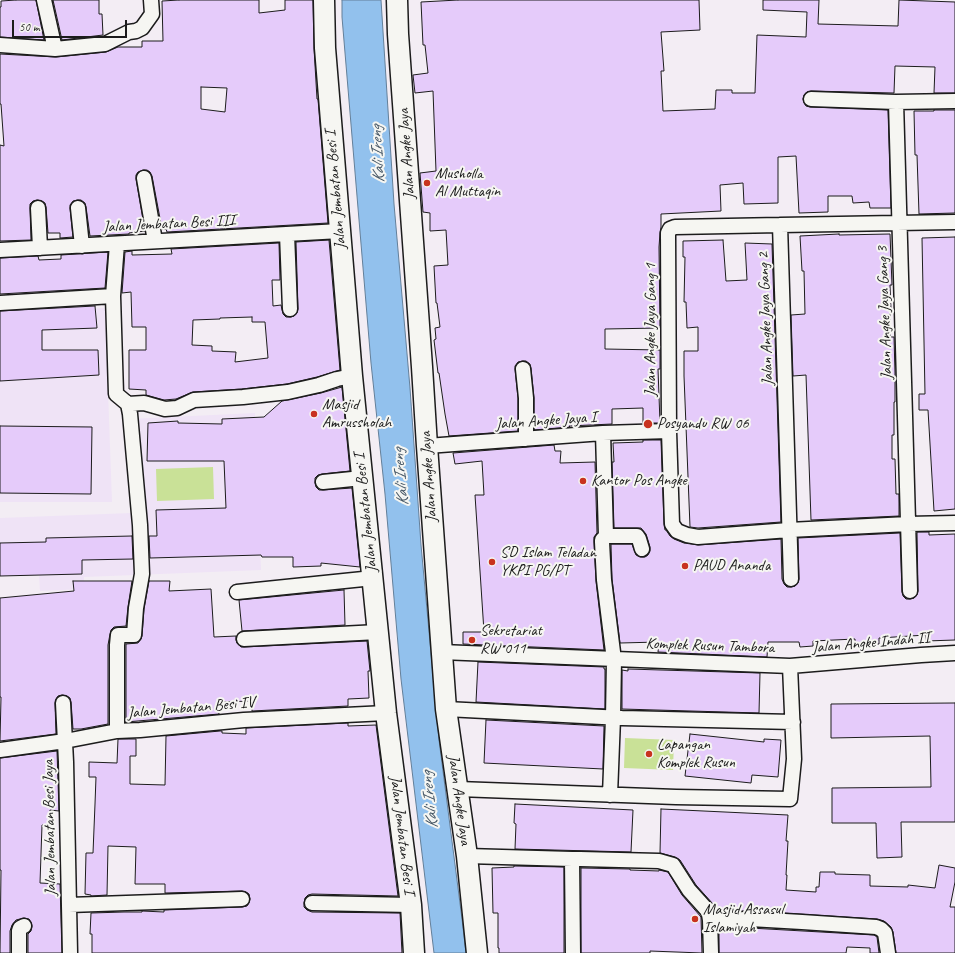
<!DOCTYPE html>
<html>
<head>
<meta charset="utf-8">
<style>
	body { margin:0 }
	#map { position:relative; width:955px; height:953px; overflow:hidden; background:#f3edf4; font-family:Caveat,sans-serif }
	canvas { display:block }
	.scale { position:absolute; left:12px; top:20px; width:115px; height:18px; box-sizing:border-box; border:2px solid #1c1c1c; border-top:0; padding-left:5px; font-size:12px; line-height:14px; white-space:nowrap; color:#1c1c1c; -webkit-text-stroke:3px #f6f6f2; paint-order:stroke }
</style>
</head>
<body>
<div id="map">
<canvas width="955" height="953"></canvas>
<div class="scale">50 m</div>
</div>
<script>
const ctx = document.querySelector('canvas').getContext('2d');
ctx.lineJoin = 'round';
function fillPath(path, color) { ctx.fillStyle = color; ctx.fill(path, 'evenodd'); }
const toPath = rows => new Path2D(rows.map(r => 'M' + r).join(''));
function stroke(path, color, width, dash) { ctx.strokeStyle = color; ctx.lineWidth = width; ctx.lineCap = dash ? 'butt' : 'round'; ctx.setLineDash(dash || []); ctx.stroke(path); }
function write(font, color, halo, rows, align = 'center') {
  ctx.font = font + ' Caveat,sans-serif'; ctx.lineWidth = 4; ctx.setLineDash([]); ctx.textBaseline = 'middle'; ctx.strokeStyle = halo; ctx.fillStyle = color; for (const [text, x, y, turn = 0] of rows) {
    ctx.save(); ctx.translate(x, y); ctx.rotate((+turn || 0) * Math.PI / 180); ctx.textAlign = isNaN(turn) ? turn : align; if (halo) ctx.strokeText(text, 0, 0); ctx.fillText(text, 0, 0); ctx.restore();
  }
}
const built = toPath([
	[105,308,112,502,0,502,0,313],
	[255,413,261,570,84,577,84,589,40,591,39,574,0,576,0,518,132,513,129,419]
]);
const green = toPath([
	[213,467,214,499,157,501,156,469],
	[625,738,674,740,673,770,624,768]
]);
const water = toPath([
	[342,0,381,0,394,204,410,388,421,545,439,740,462,919,466,953,434,953,401,679,385,494,371,363,342,17,342,0]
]);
const building = toPath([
	[16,0,36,0,44,40,0,37,0,7,1,7,1,1,16,0],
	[53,0,99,0,99,14,102,14,103,35,62,40,53,0],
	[179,0,259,0,259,13,285,10,285,0,313,0,314,48,317,99,318,99,328,223,167,232,166,229,162,229,152,176,150,172,147,170,143,170,138,172,136,175,136,179,145,231,129,233,129,234,90,236,86,207,85,203,81,200,78,200,73,201,70,205,70,208,73,237,60,238,60,233,48,233,46,207,45,203,42,201,37,200,33,201,30,204,30,208,31,240,0,241,0,145,4,146,1,104,0,104,0,54,56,57,106,52,118,47,142,47,142,41,163,41,162,1,179,0],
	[201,87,227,88,225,112,201,109,201,87],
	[458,0,699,0,700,30,661,32,664,71,661,71,663,111,715,109,716,90,732,90,732,93,755,93,757,35,806,37,807,12,763,10,763,0,819,0,818,24,898,26,899,0,955,2,955,93,934,93,935,67,895,66,894,93,811,91,807,92,804,95,803,99,804,103,806,106,810,107,888,110,891,208,870,208,869,202,853,203,852,196,828,196,828,212,799,213,796,156,778,157,778,203,744,204,743,183,720,185,721,211,661,214,661,227,660,233,659,247,660,328,605,329,605,349,660,350,660,369,658,369,660,423,643,423,643,408,612,409,612,424,569,426,570,427,534,430,534,398,531,368,530,364,526,361,523,361,518,362,515,366,515,369,518,398,518,431,449,436,445,414,439,373,438,373,434,340,436,339,435,328,440,327,437,303,436,303,434,266,448,265,446,230,430,231,430,213,423,212,420,173,436,171,433,91,415,93,413,75,428,73,425,45,423,45,421,2,458,0],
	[934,110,955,110,955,213,919,214,917,155,915,155,914,111,934,111,934,110],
	[839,234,839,235,890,234,892,285,890,285,891,309,890,309,890,337,894,337,895,373,895,402,894,402,894,435,892,435,892,459,895,459,896,494,899,494,899,516,811,520,806,375,793,376,791,315,805,314,804,271,802,271,800,236,839,234],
	[955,237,955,509,934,511,928,410,919,410,919,394,925,394,922,238,955,237],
	[329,240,340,370,317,377,287,384,242,389,193,392,176,399,164,400,146,395,146,390,129,389,129,350,146,350,146,327,132,327,131,292,122,293,125,252,132,251,132,255,172,254,171,249,279,243,280,280,272,280,273,306,281,305,283,314,286,317,291,317,294,316,297,313,298,309,296,242,329,240],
	[252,317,252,322,265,322,268,358,235,362,236,352,212,351,212,346,192,345,193,320,220,319,220,318,252,317],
	[723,240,726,281,747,280,745,243,772,244,781,522,698,528,690,527,684,376,684,351,698,351,698,327,687,328,686,302,684,302,685,257,683,257,683,241,723,240],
	[108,252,105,288,0,294,0,258,38,256,39,260,61,259,61,255,108,252],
	[95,306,97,328,42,330,42,350,98,350,99,375,0,381,0,311,95,306],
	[342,387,350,471,322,474,318,475,315,478,315,483,316,487,319,490,323,490,352,488,360,567,321,563,321,566,293,567,293,557,262,557,261,555,150,558,149,536,157,536,156,510,226,508,224,461,147,461,148,423,178,421,178,423,222,424,222,419,264,417,282,401,321,393,342,387],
	[0,426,92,427,91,494,0,493,0,426],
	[643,440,661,440,664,524,665,530,666,530,670,536,674,539,684,543,698,545,781,539,782,579,784,584,787,587,791,587,795,586,798,583,799,579,798,538,900,533,902,592,903,596,906,599,910,599,914,598,917,595,918,591,917,532,929,532,929,535,955,534,955,640,926,641,926,635,879,638,879,644,855,645,855,639,813,641,813,646,800,647,799,642,768,642,767,657,658,652,659,642,620,643,612,579,611,544,632,544,636,555,640,557,645,557,648,555,650,551,650,547,646,534,641,528,614,528,612,462,614,462,613,443,643,442,643,440],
	[554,445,555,451,561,451,560,463,595,462,597,533,594,537,594,542,596,581,604,650,463,644,463,632,484,632,475,495,484,495,482,461,455,464,453,453,554,445],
	[132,536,133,559,82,560,82,574,0,576,0,543,46,542,46,538,132,536],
	[73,581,132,581,128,607,126,626,114,627,111,630,110,634,108,645,108,724,81,729,73,729,71,702,70,698,67,696,62,695,58,696,56,699,55,703,56,734,0,741,1,697,0,697,0,598,74,591,73,581],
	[149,581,170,581,169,591,211,589,214,637,236,636,236,640,237,643,241,647,244,647,367,641,370,671,368,671,369,698,348,699,348,706,252,711,252,701,218,702,219,714,126,722,126,644,138,643,141,639,142,636,144,609,149,581],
	[344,590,345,625,242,631,239,600,344,590],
	[478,662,604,667,604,669,605,669,605,709,476,702,478,662],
	[628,669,760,673,759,713,622,709,622,670,628,671,628,669],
	[955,703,955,822,901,822,902,857,877,858,876,823,832,823,832,788,931,787,930,736,831,738,831,704,955,703],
	[486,720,604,726,603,769,484,763,486,720],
	[348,723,348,726,376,725,398,896,312,894,308,895,305,898,304,903,304,907,307,910,312,912,400,913,402,953,92,953,92,934,90,934,91,913,124,912,142,912,142,911,164,912,164,910,242,907,247,906,249,903,250,899,249,894,246,892,242,891,165,893,165,884,135,884,136,847,108,846,107,895,91,896,91,895,85,894,86,853,93,853,95,804,96,777,89,777,89,762,117,763,118,739,136,739,136,756,130,756,130,784,165,785,166,736,220,731,222,731,222,733,246,734,246,728,348,723],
	[690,734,764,742,764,739,781,740,778,777,752,775,751,783,685,776,690,734],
	[57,751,59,811,50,810,49,825,42,825,40,883,60,884,62,953,28,953,28,934,31,931,32,926,31,922,29,919,24,918,16,920,12,925,10,931,10,953,0,953,1,870,0,870,0,758,57,751],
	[515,804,633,810,631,852,515,849,516,824,514,823,515,804],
	[661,809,788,815,786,841,788,841,786,875,787,875,786,890,816,892,816,887,819,887,820,872,835,872,835,874,870,875,870,886,908,887,908,885,935,888,939,865,955,868,955,882,950,907,955,907,955,953,896,953,893,932,891,927,884,921,877,919,750,911,717,911,713,904,696,885,680,860,675,857,660,853,661,809],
	[514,866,564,867,564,953,499,953,499,948,498,948,498,913,493,913,492,868,514,867,514,866],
	[581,868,630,869,630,870,659,871,659,870,668,872,682,895,701,917,702,953,650,951,650,953,581,953,581,868],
	[719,928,750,928,874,935,877,937,879,953,870,953,870,948,847,947,846,953,719,953,719,928]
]);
const street = toPath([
	[44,0,55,49],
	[0,45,55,49,105,44,129,32,136,31,142,28,152,14,151,0],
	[811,99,896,102,955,101],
	[896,102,910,591],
	[144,178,155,241],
	[38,208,40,248],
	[78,208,82,246],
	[955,222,780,225,675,227,670,229,668,233,669,431,672,524,677,531,687,535,698,537,789,530,908,524,955,523],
	[780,225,791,579],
	[287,234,290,309],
	[117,244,113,296,116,394,128,404],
	[0,250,340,231],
	[0,303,113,296],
	[523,369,526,398,526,439],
	[603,433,606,536,602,540,602,542,604,580,614,660,613,718,610,795],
	[427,446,603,433,669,431],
	[323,482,362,478],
	[606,536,637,536,639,539,642,549],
	[237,592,373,578],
	[244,639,378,632],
	[441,652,790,666,921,655,955,653],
	[63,703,66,762,70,953],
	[446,709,622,718,793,722],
	[117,731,117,645,118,635,134,635,136,608,142,574,140,525,130,414,128,404,144,403,165,409,177,408,194,400,243,397,288,392,319,385,337,379,352,376],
	[0,750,65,741,117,731,140,730,244,720,386,713],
	[458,789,676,797,790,799],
	[790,799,794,759,790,666],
	[467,856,572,859],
	[312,903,411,905],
	[69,905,242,899],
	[710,920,750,919,802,922,876,927,881,929,885,933,888,953],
	[19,953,19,931,20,928,24,926],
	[573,953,572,859,580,859,659,861,673,865,689,890,707,910,709,914,710,920,711,953]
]);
const secondary = toPath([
	[324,0,325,48,352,376,386,713,411,905,414,953],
	[397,0,398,34,422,367,427,446,446,709,467,856,477,953]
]);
const markers = [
	[427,183,4,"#c8321e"],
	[314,414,4,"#c8321e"],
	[648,424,5,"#c8321e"],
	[583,481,4,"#c8321e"],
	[492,562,4,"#c8321e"],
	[685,566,4,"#c8321e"],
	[472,640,4,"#c8321e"],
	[649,754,4,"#c8321e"],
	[695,919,4,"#c8321e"]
];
const streetNames = [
	["Jalan Angke Jaya",407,154,-94],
	["Jalan Jembatan Besi I",336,190,-95],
	["Jalan Jembatan Besi III",169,224,-3],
	["Jalan Angke Jaya Gang 3",885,313,-92],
	["Jalan Angke Jaya Gang 2",766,319,-92],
	["Jalan Angke Jaya Gang 1",651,330,-90],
	["Jalan Angke Jaya I",546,421,-4],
	["Jalan Angke Jaya",429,477,-94],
	["Jalan Jembatan Besi I",366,513,-96],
	["Jalan Angke Indah II",871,643,-5],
	["Komplek Rusun Tambora",710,646,2],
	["Jalan Jembatan Besi IV",191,708,-5],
	["Jalan Angke Jaya",459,800,82],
	["Jalan Jembatan Besi Jaya",50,828,-91],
	["Jalan Jembatan Besi I",402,835,83]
];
const poiNames = [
	["Musholla",435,174],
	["Al Muttaqin",435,192],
	["Masjid",322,405],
	["Amrussholah",322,423],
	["Posyandu RW 06",657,424],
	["Kantor Pos Angke",591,481],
	["SD Islam Teladan",500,553],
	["YKPI PG/PT",500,571],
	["PAUD Ananda",693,566],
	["Sekretariat",480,631],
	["RW 011",480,649],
	["Lapangan",657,745],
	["Komplek Rusun",657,763],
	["Masjid Assasul",703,910],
	["Islamiyah",703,928]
];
const waterNames = [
	["Kali Ireng",378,154,-93],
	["Kali Ireng",401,477,-95],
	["Kali Ireng",430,800,-96]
];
fillPath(built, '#efe3f6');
fillPath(green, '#c9e197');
fillPath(water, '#92c1ed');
stroke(water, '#637f99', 1);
fillPath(building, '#e5cbfa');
stroke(building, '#1c1c1c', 1);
stroke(street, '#1c1c1c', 17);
stroke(secondary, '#1c1c1c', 23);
stroke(street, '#f6f6f2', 14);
stroke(secondary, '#f6f6f2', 20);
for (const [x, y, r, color] of markers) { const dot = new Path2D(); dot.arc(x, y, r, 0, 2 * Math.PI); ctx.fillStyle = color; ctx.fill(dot); stroke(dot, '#f6f6f2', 1.5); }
write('16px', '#1c1c1c', '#f6f6f2', streetNames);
write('16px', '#1c1c1c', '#f6f6f2', poiNames, 'left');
write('italic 17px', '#455665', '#f6f6f2', waterNames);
</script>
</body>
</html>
